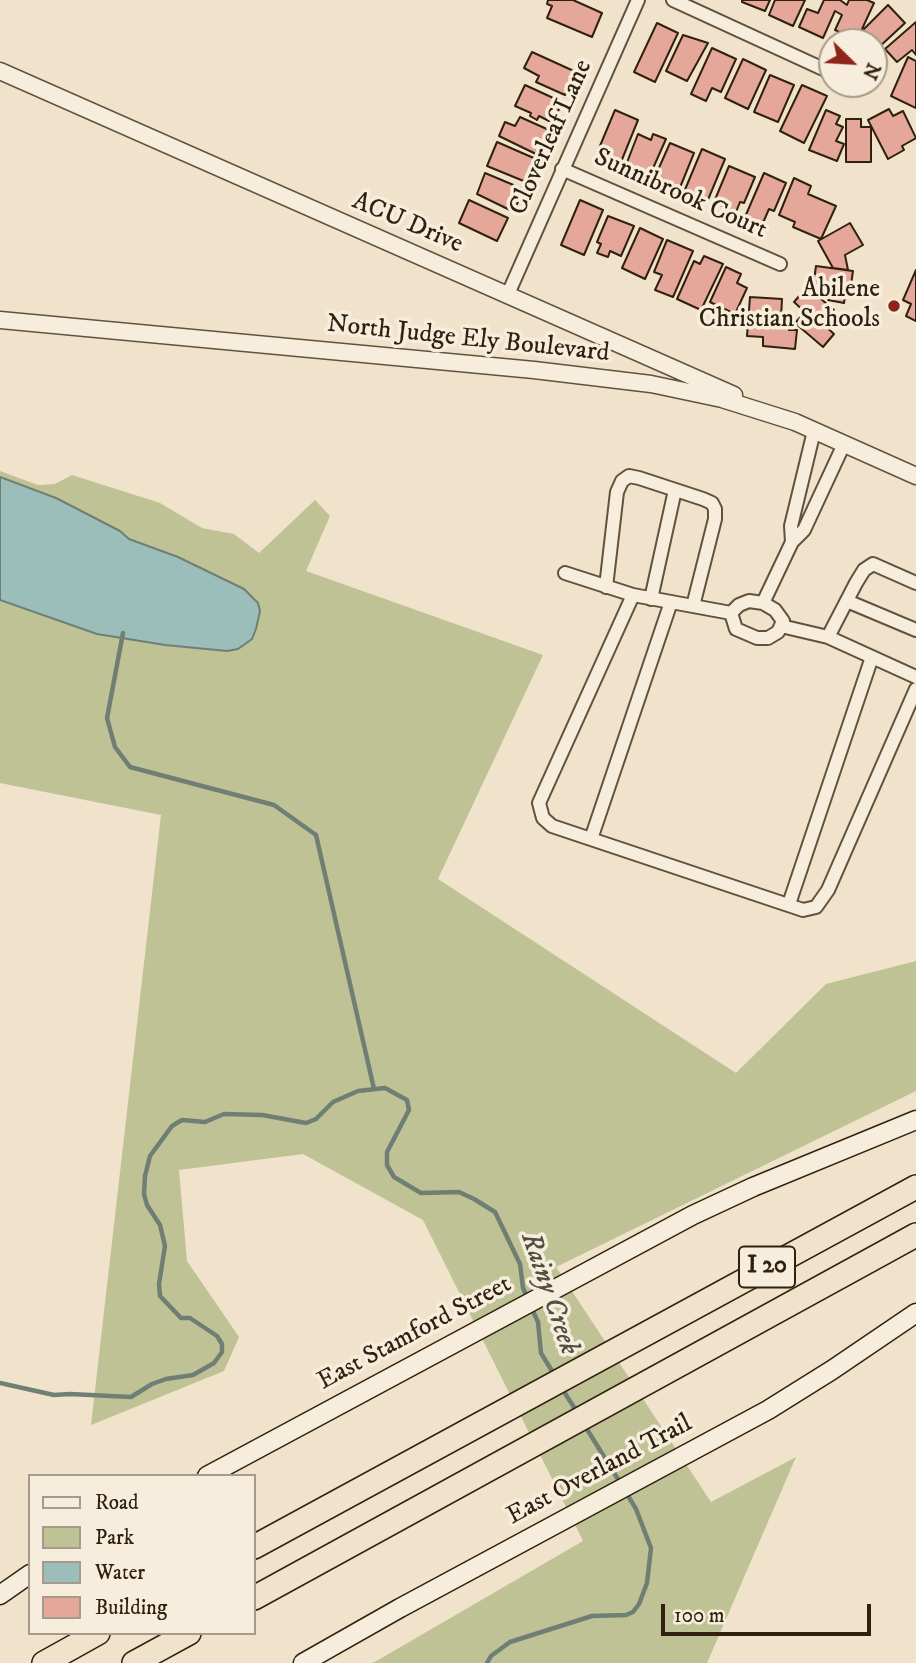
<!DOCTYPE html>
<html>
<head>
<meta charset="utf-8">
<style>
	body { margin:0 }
	#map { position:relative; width:916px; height:1663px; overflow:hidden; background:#f1e3cb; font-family:"IM FELL DW Pica",serif }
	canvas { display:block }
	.legend { position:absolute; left:28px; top:1474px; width:228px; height:161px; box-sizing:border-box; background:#f6eddd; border:2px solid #a69b8a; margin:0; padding:9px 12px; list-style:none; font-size:21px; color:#2f210e }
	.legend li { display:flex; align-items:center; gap:14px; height:35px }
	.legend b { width:35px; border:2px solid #a69b8a }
	.north { position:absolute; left:818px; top:28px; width:70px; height:70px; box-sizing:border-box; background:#f6eddd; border:2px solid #a69b8a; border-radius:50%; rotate:114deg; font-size:19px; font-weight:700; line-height:28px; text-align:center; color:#2f210e }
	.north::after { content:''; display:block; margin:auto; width:24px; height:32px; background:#8f2418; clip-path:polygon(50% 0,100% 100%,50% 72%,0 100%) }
	.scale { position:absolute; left:661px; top:1604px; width:210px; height:32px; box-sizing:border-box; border:4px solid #2f210e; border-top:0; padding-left:9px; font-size:21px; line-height:24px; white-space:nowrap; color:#2f210e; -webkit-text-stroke:5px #f6eddd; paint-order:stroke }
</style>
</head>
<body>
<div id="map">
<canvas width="916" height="1663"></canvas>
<ul class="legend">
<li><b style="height:9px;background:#f6eddd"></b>Road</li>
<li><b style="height:19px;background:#bec294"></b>Park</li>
<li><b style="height:19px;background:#9bbeba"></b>Water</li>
<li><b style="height:19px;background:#e5a79a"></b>Building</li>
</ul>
<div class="north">N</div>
<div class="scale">100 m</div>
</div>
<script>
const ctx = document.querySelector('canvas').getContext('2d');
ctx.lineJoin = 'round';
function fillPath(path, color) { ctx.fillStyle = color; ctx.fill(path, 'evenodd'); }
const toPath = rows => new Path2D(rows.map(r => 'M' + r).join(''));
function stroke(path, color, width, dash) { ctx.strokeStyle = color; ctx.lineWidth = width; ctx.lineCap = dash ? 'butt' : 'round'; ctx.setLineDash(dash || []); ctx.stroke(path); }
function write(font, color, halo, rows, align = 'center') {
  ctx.font = font + ' "IM FELL DW Pica",serif'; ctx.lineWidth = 7; ctx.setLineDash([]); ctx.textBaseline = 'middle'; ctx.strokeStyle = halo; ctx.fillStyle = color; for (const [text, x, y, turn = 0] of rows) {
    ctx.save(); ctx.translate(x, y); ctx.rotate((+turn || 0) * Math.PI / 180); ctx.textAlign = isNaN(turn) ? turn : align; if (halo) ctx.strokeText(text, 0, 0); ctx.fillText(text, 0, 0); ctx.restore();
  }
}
const green = toPath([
	[0,471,38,485,55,484,72,475,160,503,202,528,234,534,259,553,315,500,330,516,306,571,543,655,438,879,736,1073,826,984,916,961,916,1091,556,1267,711,1502,796,1457,707,1663,373,1663,583,1541,423,1220,303,1154,179,1170,187,1261,239,1337,224,1371,91,1425,161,815,0,783]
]);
const water = toPath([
	[0,477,56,498,120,531,129,539,178,557,244,589,258,603,260,611,256,629,252,639,238,649,227,651,165,645,97,634,0,600,0,477]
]);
const stream = toPath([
	[123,633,107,718,115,747,130,767,274,805,316,835,374,1089],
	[531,1307,538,1322,541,1353,555,1376],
	[0,1383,54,1395,70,1394,131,1397,152,1384,166,1379,193,1375,214,1363,222,1352,222,1344,217,1336,190,1318,181,1318,160,1296,159,1284,165,1246,160,1225,147,1205,144,1194,145,1176,150,1156,172,1126,182,1120,205,1122,224,1114,262,1115,306,1123,316,1119,333,1102,358,1091,385,1088,407,1100,409,1110,387,1152,387,1165,394,1177,421,1193,459,1192,474,1199,495,1212,520,1264,523,1288,528,1299],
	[561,1387,577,1412],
	[585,1426,621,1484],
	[487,1663,491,1656,510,1642,592,1616,626,1615,633,1612,639,1604,647,1583,651,1548,636,1509,625,1491]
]);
const building = toPath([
	[548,0,573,0,602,13,592,37,547,18,552,6,547,4,548,0],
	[742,0,770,0,765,11,742,2,742,0],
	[775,0,805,0,793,26,769,15,775,0],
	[824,0,840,0,847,5,849,0,867,0,874,3,857,40,835,30,842,15,835,11,823,38,799,27,807,9,818,13,824,0],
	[888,5,905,23,877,49,874,42,870,42,861,32,888,5],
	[916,22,916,55,912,50,897,62,885,49,916,22],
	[657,23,678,33,655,82,634,72,657,23],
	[683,35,708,43,687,81,666,71,683,35],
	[712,48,736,59,721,92,712,88,706,101,691,94,712,48],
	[532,52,576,72,565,95,536,82,539,76,524,68,532,52],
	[908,57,916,61,916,108,891,96,908,57],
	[743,59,766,70,748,109,725,98,743,59],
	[770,75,794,85,778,122,754,112,770,75],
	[525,85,562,102,553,123,539,116,537,120,530,116,531,113,515,106,525,85],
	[802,85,827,96,804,143,780,131,802,85],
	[889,109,893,116,903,111,916,138,902,146,904,150,888,159,868,120,889,109],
	[615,110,638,120,621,162,597,153,615,110],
	[826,110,840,116,836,124,843,127,836,141,844,144,837,161,809,150,826,110],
	[520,117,549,130,538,155,499,136,505,122,515,126,520,117],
	[846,119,861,119,861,127,871,127,871,162,846,162,846,119],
	[638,134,651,140,653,134,666,139,650,175,626,165,638,134],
	[497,142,536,159,526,182,487,166,497,142],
	[670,143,694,153,679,190,654,179,670,143],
	[702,149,725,159,707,202,684,192,702,149],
	[729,166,755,177,744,203,740,202,736,212,714,202,729,166],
	[485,173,523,189,514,212,477,194,485,173],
	[764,173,786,183,774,211,769,209,762,225,745,217,764,173],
	[794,178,811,186,808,194,836,206,821,239,793,227,795,222,779,215,794,178],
	[469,200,508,218,497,241,459,223,469,200],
	[580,200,603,210,584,255,561,245,580,200],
	[608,216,634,226,621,256,610,251,608,257,597,253,601,244,597,242,608,216],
	[850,223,863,245,845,255,848,270,833,268,818,241,850,223],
	[640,228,663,239,645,279,622,268,640,228],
	[667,240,693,251,673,297,655,290,662,275,654,272,667,240],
	[704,256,723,264,701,310,677,299,694,261,700,264,704,256],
	[816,266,853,271,851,285,847,284,844,303,828,300,829,289,813,287,816,266],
	[726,267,741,274,737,283,747,288,735,314,710,302,726,267],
	[916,270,916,321,906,316,911,304,903,300,916,270],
	[807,287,834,310,823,324,834,334,823,347,795,323,805,312,794,302,807,287],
	[750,297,782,299,781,318,789,318,789,330,797,330,795,349,763,346,763,337,747,336,750,297]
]);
const minor = toPath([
	[673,0,832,73],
	[562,169,780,264],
	[508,294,638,0],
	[814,431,791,526,792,542,804,530,844,444],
	[565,573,633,595,731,613,736,629,757,638,768,638,778,632,783,621,775,610,763,603,749,601,739,605,731,613],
	[606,587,617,492,622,481,629,476,639,478,703,499,712,503,715,509,715,519,693,606],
	[633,595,539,803,543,818,552,826,803,910,816,907,828,890,916,689],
	[651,599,675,490],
	[847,601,916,630],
	[763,603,792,542],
	[781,626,828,637,916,677],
	[828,637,856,583,864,570,873,564,916,583],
	[591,839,671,602],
	[789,904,872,657]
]);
const tertiary = toPath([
	[0,71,734,395],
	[0,320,534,370,651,384,722,399,795,422,916,476]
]);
const secondary = toPath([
	[207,1476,693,1215,753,1187,916,1120],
	[0,1595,30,1574],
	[303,1663,400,1608,768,1410,832,1370,916,1313]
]);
const motorway = toPath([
	[254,1547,916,1187],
	[254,1598,916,1235],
	[44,1663,98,1633],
	[134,1663,189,1633]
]);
const markers = [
	[894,306,7,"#8f2418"]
];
const shields = [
	[767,1267,56]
];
const shieldNames = [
	["I 20",767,1267]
];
const streetNames = [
	["Cloverleaf Lane",552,138,-66],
	["Sunnibrook Court",680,195,24],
	["ACU Drive",407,224,23],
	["North Judge Ely Boulevard",468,340,6],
	["East Stamford Street",415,1334,-28],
	["East Overland Trail",600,1471,-28]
];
const poiNames = [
	["Abilene",880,291],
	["Christian Schools",880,321]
];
const waterNames = [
	["Rainy Creek",548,1294,71]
];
fillPath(green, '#bec294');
fillPath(water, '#9bbeba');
stroke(water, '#707f75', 2);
stroke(stream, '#707f75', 4.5);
fillPath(building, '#e5a79a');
stroke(building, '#2f210e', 2);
stroke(minor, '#60523d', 16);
stroke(tertiary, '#60523d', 19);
stroke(secondary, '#2f210e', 21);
stroke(motorway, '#2f210e', 26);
stroke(minor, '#f6eddd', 12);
stroke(tertiary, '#f6eddd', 16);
stroke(secondary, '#f6eddd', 18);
stroke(motorway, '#f1e3cb', 23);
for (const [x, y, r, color] of markers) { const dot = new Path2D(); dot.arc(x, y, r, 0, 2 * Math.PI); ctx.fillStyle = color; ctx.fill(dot); stroke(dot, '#f6eddd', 2.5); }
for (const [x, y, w] of shields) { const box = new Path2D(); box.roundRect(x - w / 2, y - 20.5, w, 41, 5); ctx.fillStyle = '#f6eddd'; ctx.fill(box); stroke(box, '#2f210e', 2); }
write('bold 24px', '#2f210e', null, shieldNames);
write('26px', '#2f210e', '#f6eddd', streetNames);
write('26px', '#2f210e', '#f6eddd', poiNames, 'right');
write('italic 28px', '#4f5042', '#f6eddd', waterNames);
</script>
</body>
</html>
